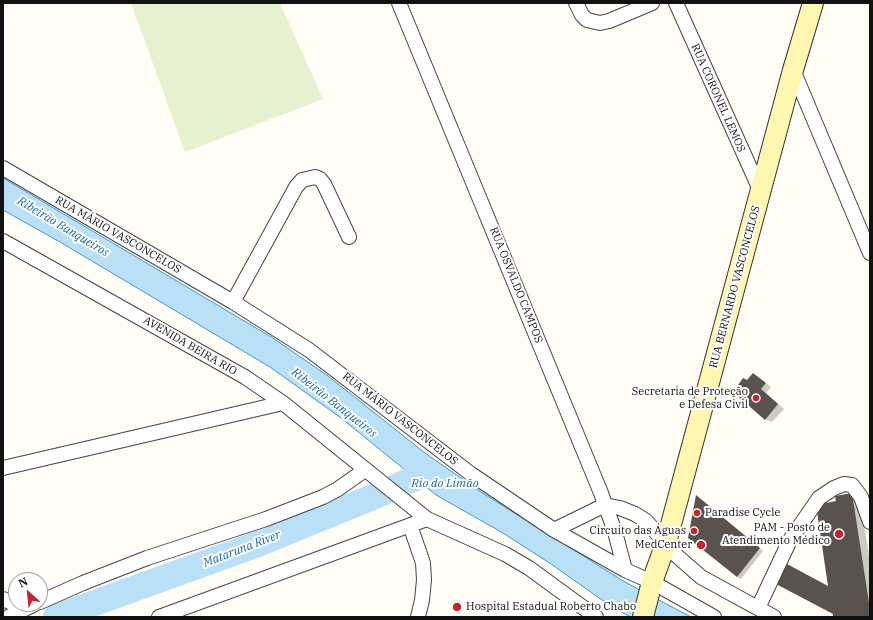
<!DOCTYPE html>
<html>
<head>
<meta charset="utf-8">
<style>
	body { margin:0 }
	#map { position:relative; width:873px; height:620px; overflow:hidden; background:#fffdf5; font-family:"IBM Plex Serif",serif }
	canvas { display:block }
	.frame { position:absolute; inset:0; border:4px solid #111; pointer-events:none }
	.north { position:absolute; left:8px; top:572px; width:40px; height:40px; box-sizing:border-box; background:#fff; border:1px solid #a0a0a0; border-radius:50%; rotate:333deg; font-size:11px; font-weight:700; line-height:16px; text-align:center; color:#111 }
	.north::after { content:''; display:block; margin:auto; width:14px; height:18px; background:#c4262e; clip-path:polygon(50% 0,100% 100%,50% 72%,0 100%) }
</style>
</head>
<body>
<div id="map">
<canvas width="873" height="620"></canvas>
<div class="frame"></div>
<div class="north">N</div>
</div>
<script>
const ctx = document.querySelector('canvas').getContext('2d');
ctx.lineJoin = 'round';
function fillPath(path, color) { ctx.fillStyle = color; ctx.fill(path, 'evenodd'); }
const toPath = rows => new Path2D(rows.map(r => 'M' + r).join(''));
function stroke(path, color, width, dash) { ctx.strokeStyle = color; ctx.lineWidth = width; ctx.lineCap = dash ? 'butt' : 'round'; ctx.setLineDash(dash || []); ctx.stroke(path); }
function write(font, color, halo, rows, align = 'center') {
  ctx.font = font + ' "IBM Plex Serif",serif'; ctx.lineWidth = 4; ctx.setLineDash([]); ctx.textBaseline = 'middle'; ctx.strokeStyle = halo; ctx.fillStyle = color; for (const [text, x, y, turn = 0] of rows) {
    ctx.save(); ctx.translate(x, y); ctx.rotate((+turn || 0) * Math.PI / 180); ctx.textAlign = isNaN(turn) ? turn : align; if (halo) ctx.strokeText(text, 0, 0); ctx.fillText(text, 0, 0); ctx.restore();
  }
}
const pitch = toPath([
	[131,3,280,3,323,99,185,152]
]);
const water = toPath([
	[3,178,273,338,328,376,425,453,481,492,625,582,691,617,631,617,612,607,551,564,503,533,436,495,341,418,270,367,60,242,3,210,3,178]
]);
const shadow = toPath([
	[759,378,771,387,766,393,784,409,772,422,765,419,747,381],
	[852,494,860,499,870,562,870,617,834,617,830,588,837,502],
	[700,499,763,551,741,579,737,577]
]);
const river = toPath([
	[56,617,258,544,385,492,426,473]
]);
const building = toPath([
	[753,373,766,383,761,389,778,404,765,420,733,392,743,378,747,380],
	[852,493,870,609,870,617,833,617,833,614,776,584,787,564,828,586,816,505,836,501,835,496],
	[696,495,760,548,737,577,688,538]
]);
const minor = toPath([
	[399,3,601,493,615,532,625,570],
	[576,3,582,15,587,20,600,23,609,21,652,3],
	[676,3,761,192],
	[793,70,870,253],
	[3,168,233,302,309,350,471,474,554,530,625,570,652,582,714,617],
	[3,241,245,377,283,403,427,519,505,554,529,568,596,617],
	[233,302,296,187,302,180,315,177,320,179,324,184,349,237],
	[3,468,283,403],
	[410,525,423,563,424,580,422,600,418,617],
	[554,530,605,505,620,508,635,514,646,521,677,556,701,577,774,617],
	[3,599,24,608],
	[40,602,83,583,147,558,266,519,323,497,338,489,365,470],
	[758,608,790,540,819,498,834,488,844,484,852,485,861,497,870,522],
	[8,617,35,604],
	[159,617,427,519]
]);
const secondary = toPath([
	[643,617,652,582,666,543,793,70,813,3]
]);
const markers = [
	[756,398,4,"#c4262e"],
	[697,513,4,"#c4262e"],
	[694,531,4,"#c4262e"],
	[839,534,5,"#c4262e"],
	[701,545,5,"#c4262e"],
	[457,607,5,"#c4262e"]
];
const streetNames = [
	["RUA CORONEL LEMOS",718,98,66],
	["RUA MÁRIO VASCONCELOS",118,235,30],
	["RUA OSVALDO CAMPOS",516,285,68],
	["RUA BERNARDO VASCONCELOS",735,287,-75],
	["AVENIDA BEIRA RIO",190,346,30],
	["RUA MÁRIO VASCONCELOS",400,419,38]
];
const poiNames = [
	["Secretaria de Proteção",748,392],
	["e Defesa Civil",748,405],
	["Paradise Cycle",705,513,"left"],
	["PAM - Posto de",830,528],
	["Atendimento Médico",830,541],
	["Circuito das Águas",686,531],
	["MedCenter",692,545],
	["Hospital Estadual Roberto Chabo",466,607,"left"]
];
const waterNames = [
	["Ribeirão Banqueiros",63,227,31],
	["Ribeirão Banqueiros",334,403,38],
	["Rio do Limão",445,484],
	["Mataruna River",242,549,-21]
];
fillPath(pitch, '#e6f2cf');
fillPath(water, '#b9e0f7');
stroke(water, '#3f96cf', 1);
fillPath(shadow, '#0003');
stroke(river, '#b9e0f7', 26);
fillPath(building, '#5a524d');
stroke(minor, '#444', 16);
stroke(secondary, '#333', 22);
stroke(minor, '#fff', 14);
stroke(secondary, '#fff6b0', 20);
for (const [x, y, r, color] of markers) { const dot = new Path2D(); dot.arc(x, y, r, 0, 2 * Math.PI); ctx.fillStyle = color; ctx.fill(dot); stroke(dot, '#fff', 1.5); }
write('11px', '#111', '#fff', streetNames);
write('11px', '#111', '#fff', poiNames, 'right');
write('italic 12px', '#1768a6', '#fff', waterNames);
</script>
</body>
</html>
